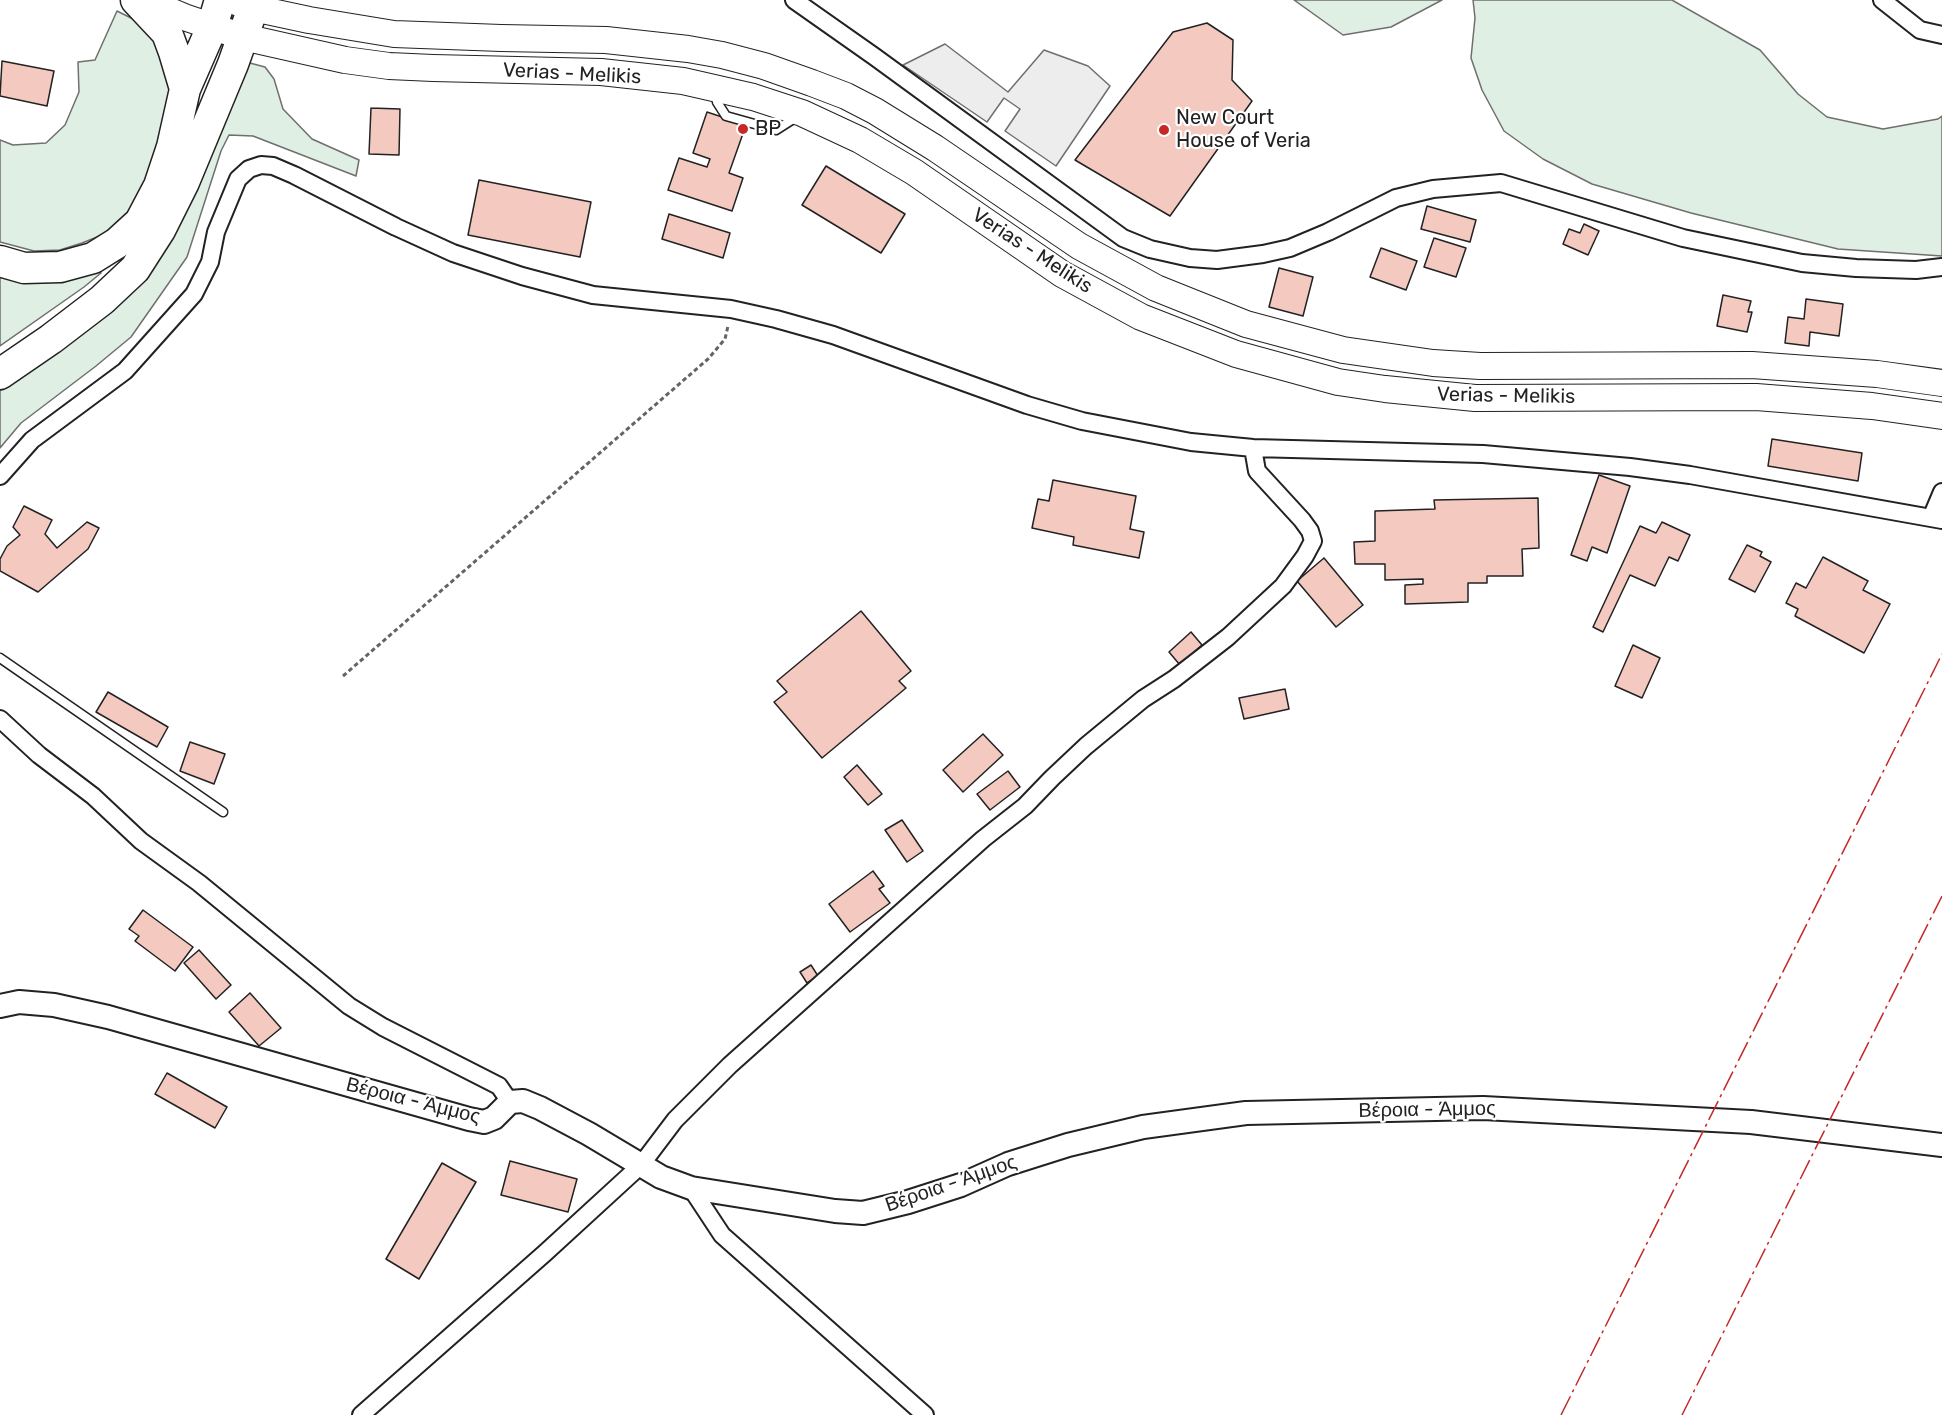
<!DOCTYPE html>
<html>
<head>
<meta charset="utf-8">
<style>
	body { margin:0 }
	canvas { display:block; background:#fff }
</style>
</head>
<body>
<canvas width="1942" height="1415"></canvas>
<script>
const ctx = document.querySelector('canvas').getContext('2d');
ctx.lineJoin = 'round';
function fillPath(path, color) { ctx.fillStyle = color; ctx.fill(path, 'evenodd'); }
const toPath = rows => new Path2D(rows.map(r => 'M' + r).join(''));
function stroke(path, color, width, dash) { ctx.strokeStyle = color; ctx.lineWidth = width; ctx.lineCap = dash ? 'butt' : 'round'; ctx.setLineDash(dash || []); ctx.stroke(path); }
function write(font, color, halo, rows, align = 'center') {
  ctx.font = font + ' Rubik,sans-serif'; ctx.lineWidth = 4.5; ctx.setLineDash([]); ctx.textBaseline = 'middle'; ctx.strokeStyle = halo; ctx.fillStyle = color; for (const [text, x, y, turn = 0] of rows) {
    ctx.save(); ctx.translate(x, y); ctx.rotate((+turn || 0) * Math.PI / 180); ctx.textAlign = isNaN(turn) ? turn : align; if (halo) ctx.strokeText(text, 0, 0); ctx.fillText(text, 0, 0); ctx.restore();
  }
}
const green = toPath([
	[1294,0,1442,0,1391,27,1343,35,1294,0],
	[1473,0,1672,0,1760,50,1798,94,1827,117,1883,129,1938,119,1942,116,1942,256,1838,249,1691,213,1592,184,1543,159,1504,131,1482,90,1471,58,1475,18,1473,0],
	[117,11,135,20,160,46,170,89,161,152,138,198,122,220,107,233,82,243,60,250,34,251,0,242,0,140,13,145,46,143,65,125,79,92,78,62,95,60,117,11],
	[246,62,265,67,274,79,283,109,312,139,359,160,356,176,253,136,229,135,221,151,187,257,131,337,96,366,21,423,0,448,0,391,118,303,246,62],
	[99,268,101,273,84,287,0,346,0,272,99,268]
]);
const parking = toPath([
	[945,44,1008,92,1044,50,1088,66,1110,86,1056,166,1005,131,1020,109,1004,98,987,122,903,65,945,44]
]);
const building = toPath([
	[1207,23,1233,40,1232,80,1252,101,1170,216,1075,160,1173,32,1207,23],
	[2,61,54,71,47,106,0,96,2,61],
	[371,108,400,109,399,155,369,154,371,108],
	[707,112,746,125,729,173,743,178,732,211,668,190,679,158,707,167,710,159,693,153,707,112],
	[826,166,905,214,881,253,802,205,826,166],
	[479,180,591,202,580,257,468,235,479,180],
	[1427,206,1476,220,1470,242,1421,229,1427,206],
	[669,214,730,233,723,258,662,239,669,214],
	[1584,224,1599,231,1588,255,1563,244,1569,229,1580,233,1584,224],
	[1434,238,1466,248,1456,277,1424,267,1434,238],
	[1381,248,1417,261,1406,290,1370,277,1381,248],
	[1279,268,1313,277,1303,316,1269,307,1279,268],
	[1723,295,1751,301,1748,312,1752,312,1747,332,1717,326,1723,295],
	[1806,299,1843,304,1839,336,1810,332,1809,346,1785,343,1788,317,1804,319,1806,299],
	[1772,439,1862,453,1858,481,1768,466,1772,439],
	[1599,475,1630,486,1607,553,1592,547,1587,561,1571,555,1599,475],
	[1053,480,1136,496,1130,529,1144,532,1139,558,1073,545,1074,537,1032,528,1038,499,1049,501,1053,480],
	[1538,498,1539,548,1522,549,1523,576,1487,576,1487,583,1468,583,1468,602,1405,604,1405,585,1423,584,1423,579,1385,580,1385,564,1355,564,1354,542,1375,541,1375,511,1435,509,1434,500,1538,498],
	[24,506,52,520,45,534,57,548,87,522,99,528,88,549,38,592,0,571,0,559,7,546,20,535,13,527,24,506],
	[1662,522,1690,535,1678,561,1669,557,1655,586,1630,575,1603,632,1593,627,1640,526,1656,533,1662,522],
	[1747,545,1762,552,1760,556,1771,562,1755,592,1729,579,1747,545],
	[1823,557,1868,581,1863,590,1890,604,1864,653,1795,616,1798,609,1786,603,1796,583,1806,588,1823,557],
	[1324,558,1363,605,1336,627,1297,581,1324,558],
	[861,611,911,671,899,681,906,688,822,758,774,702,787,692,777,681,861,611],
	[1191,632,1202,645,1180,665,1169,652,1191,632],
	[1633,645,1660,658,1642,698,1615,686,1633,645],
	[1285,689,1289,709,1244,719,1239,698,1285,689],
	[108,692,168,727,157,747,96,712,108,692],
	[983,734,1003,755,963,792,943,770,983,734],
	[190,742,225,754,214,784,180,771,190,742],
	[857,765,882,794,868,805,844,777,857,765],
	[1008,771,1020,787,990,810,977,794,1008,771],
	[902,820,923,851,907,862,885,830,902,820],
	[873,871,884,886,879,889,890,903,850,932,829,904,873,871],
	[143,910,193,947,175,971,135,941,139,936,129,929,143,910],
	[199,950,231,985,216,999,184,963,199,950],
	[811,965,818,976,807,983,800,972,811,965],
	[250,993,281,1028,259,1046,229,1012,250,993],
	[167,1073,227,1107,215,1128,155,1094,167,1073],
	[510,1161,577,1179,568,1212,501,1195,510,1161],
	[442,1163,476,1182,419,1279,386,1259,442,1163]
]);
const path = toPath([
	[343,676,708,359,725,339,728,326]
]);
const lane = toPath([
	[716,93,717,102,726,116,776,130,798,116],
	[0,658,223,812]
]);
const street = toPath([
	[794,0,875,57,1123,238,1150,249,1190,258,1217,260,1263,254,1290,248,1328,232,1396,198,1433,189,1501,183,1683,238,1802,263,1856,268,1916,270,1942,267],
	[1882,0,1920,30,1942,35],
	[0,476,32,440,125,371,194,294,210,262,216,232,238,179,249,169,261,165,273,166,294,175,396,227,453,253,522,276,593,295,731,309,776,319,833,335,1027,405,1082,421,1191,442,1253,448,1483,454,1630,467,1690,475,1942,520],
	[1931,518,1942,492],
	[0,719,39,755,93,796,141,841,199,883,349,1006,383,1027,499,1086,510,1102],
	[691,1188,722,1235,925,1415],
	[361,1415,545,1253,641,1165,675,1120,730,1065,983,839,1025,806,1052,778,1086,746,1143,699,1174,679,1228,637,1283,586,1305,556,1313,541,1310,531,1302,520,1257,471,1253,448]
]);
const secondary = toPath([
	[0,1006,19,1002,54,1005,108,1017,469,1119,484,1122,494,1118,510,1102,523,1101,540,1108,589,1134,661,1177,691,1188,835,1211,863,1213,908,1202,961,1185,1008,1164,1068,1145,1143,1127,1246,1113,1483,1108,1751,1122,1942,1145]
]);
const primary = toPath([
	[144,0,184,17,243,37,345,60,389,66,433,68,601,72,683,81,753,97,802,113,860,140,914,172,1062,274,1141,317,1236,354,1338,382,1385,389,1475,398,1756,397,1872,406,1942,416],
	[231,0,253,8,309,20,394,34,501,38,606,40,688,49,722,55,764,66,812,83,846,96,875,111,935,148,1079,246,1156,288,1246,324,1343,350,1433,363,1480,366,1752,365,1877,374,1942,383]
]);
const highway = toPath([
	[136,0,167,33,174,52,185,89],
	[0,261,24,268,60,267,93,258,117,243,140,222,159,186,172,147,185,89,212,27,220,0],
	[0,374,51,339,102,300,135,269,160,230,184,182,233,64,253,8]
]);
const power = toPath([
	[1561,1415,1942,654],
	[1682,1415,1942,896]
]);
const markers = [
	[743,129,6,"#c62828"],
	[1164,130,6,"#c62828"]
];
const streetNames = [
	["Verias - Melikis",572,74,3],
	["Verias - Melikis",1032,251,33],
	["Verias - Melikis",1506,396,1],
	["Βέροια - Άμμος",413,1101,14],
	["Βέροια - Άμμος",1427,1110,-1],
	["Βέροια - Άμμος",951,1184,-19]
];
const poiNames = [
	["New Court",1176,118],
	["House of Veria",1176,141],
	["BP",755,129]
];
fillPath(green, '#e0efe3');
stroke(green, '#6f6f6f', 1.5);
fillPath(parking, '#ededed');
stroke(parking, '#6f6f6f', 1.5);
fillPath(building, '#f3c9c0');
stroke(building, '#222', 1.5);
stroke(lane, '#222', 11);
stroke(street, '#222', 20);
stroke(secondary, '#222', 26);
stroke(primary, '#222', 28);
stroke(highway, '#222', 33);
stroke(path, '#646464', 3, [4.5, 3]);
stroke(lane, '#fff', 8);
stroke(street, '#fff', 16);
stroke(secondary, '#fff', 22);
stroke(primary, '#fff', 26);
stroke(highway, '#fff', 30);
stroke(power, '#c62828', 1.5, [21, 4.5, 3, 4.5]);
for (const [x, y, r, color] of markers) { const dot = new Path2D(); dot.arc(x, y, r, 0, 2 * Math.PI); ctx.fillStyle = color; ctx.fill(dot); stroke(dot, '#fff', 2); }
write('20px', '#222', '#fff', streetNames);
write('20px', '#222', '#fff', poiNames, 'left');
</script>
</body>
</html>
